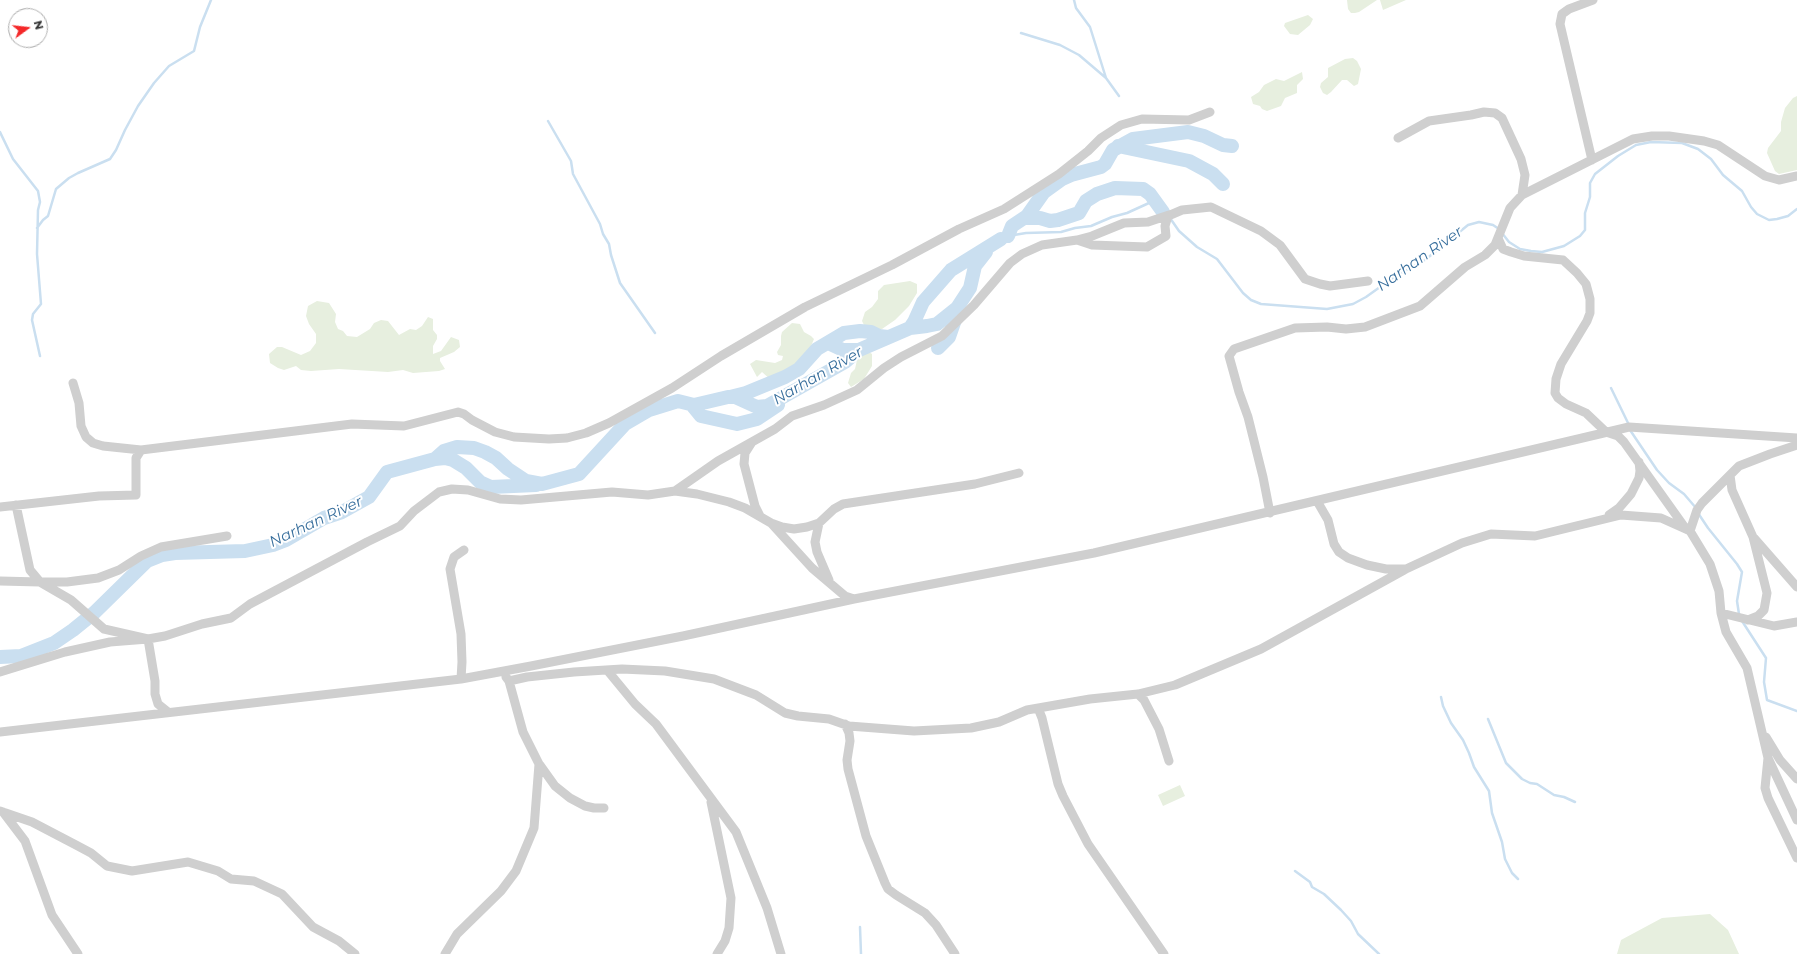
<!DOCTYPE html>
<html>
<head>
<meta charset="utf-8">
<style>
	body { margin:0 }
	#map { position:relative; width:1797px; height:954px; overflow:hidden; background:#fff; font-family:Montserrat,sans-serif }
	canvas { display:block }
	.north { position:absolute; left:8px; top:8px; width:40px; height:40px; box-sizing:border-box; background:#fff; border:1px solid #adadad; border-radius:50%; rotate:75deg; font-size:11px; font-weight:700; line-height:16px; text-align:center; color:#323232 }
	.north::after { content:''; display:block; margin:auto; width:14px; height:18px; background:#f42829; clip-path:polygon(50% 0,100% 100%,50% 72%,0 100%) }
</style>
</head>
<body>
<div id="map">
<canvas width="1797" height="954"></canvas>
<div class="north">N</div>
</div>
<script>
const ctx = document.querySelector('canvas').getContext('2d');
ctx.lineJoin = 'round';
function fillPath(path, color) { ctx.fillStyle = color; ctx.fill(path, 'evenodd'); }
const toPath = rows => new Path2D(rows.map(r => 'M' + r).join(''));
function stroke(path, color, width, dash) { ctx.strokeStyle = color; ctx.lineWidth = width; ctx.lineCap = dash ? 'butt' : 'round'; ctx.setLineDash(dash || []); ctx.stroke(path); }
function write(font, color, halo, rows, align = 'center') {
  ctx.font = font + ' Montserrat,sans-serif'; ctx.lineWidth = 4; ctx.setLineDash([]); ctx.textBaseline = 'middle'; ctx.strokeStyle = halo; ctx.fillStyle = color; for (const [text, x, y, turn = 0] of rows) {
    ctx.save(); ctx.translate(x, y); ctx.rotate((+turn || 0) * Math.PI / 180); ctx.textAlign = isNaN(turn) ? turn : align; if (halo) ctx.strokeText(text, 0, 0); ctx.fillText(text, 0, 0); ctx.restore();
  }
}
const green = toPath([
	[1347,0,1377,0,1359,12,1355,13,1351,13,1348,9],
	[1380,0,1406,0,1383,10],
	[1308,15,1313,19,1310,25,1298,35,1290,34,1284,26,1285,23],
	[1353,58,1357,61,1361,69,1358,84,1354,86,1347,80,1342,80,1331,92,1327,95,1323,93,1320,87,1321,83,1328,77,1328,68,1345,59],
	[1302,72,1303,79,1297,85,1297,93,1285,98,1281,106,1267,111,1262,109,1260,106,1253,104,1251,97,1259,92,1264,85,1276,79,1284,81],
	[1797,96,1797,170,1779,174,1775,171,1767,153,1768,148,1781,131,1781,122,1785,108,1793,98],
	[910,281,917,284,917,293,909,306,895,320,882,329,878,331,864,325,862,321,865,312,872,307,878,299,878,291,884,285],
	[317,301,329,303,336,314,335,322,338,329,343,331,347,336,357,337,370,329,374,323,381,320,388,321,399,335,410,329,416,330,422,326,428,317,433,319,433,330,437,335,437,339,433,346,433,354,441,351,451,337,459,340,460,347,454,352,440,358,440,361,445,369,439,371,413,373,403,370,388,372,339,369,311,371,301,370,296,366,284,370,278,368,270,363,269,354,277,347,282,347,301,355,310,351,316,343,316,334,309,324,306,316,308,306],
	[792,323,800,324,804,332,811,336,814,339,808,353,799,365,782,377,771,380,762,372,757,377,750,364,756,360,775,363,782,360,783,356,778,355,777,352,781,345,781,336,782,332],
	[866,352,869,352,872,354,872,366,864,379,851,387,848,383,851,373,855,369,857,360],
	[1180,785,1185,796,1163,806,1158,795],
	[1710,914,1728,930,1739,954,1617,954,1621,940,1662,918]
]);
const stream = toPath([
	[1074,0,1076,8,1090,27,1106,78],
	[1021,33,1060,45,1079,55,1106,78,1119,96],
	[548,121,571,161,573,174,600,224,603,234,609,244,611,255,620,283,655,333],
	[0,132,13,159,38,191,40,202,38,210,37,254,41,304,33,314,32,320,40,356],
	[1170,218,1179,231,1197,247,1217,259,1243,293,1251,300,1261,304,1327,309,1353,304,1366,297,1394,277,1425,260,1468,225,1479,222,1493,225,1499,229],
	[37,228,43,220,48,216,56,189,69,178,78,173,110,159,116,150,125,130,138,106,154,83,169,66,194,51,200,27,211,0],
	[1502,233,1509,242,1520,249,1531,251,1542,252,1564,246,1580,236,1585,230,1585,213,1590,197,1590,183,1595,174,1618,156,1636,145,1651,142,1682,143,1698,149,1711,159,1723,175,1742,191,1751,207,1757,214,1769,220,1777,219,1788,216,1797,209],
	[1001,239,1008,236,1026,233,1061,232,1075,228,1091,226,1112,217,1127,213,1149,203,1156,205,1163,212],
	[1611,388,1629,425],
	[1630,430,1657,470,1669,483,1684,494,1696,508],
	[1698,513,1708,528,1737,564,1742,572,1737,601,1739,614],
	[1742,621,1766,658,1764,682,1767,700,1797,711],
	[1441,697,1443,706,1451,723,1463,740,1469,753,1474,767,1489,791,1492,813,1502,842,1505,859,1512,873,1518,879],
	[1488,719,1506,763,1522,779,1530,783,1537,784,1554,795,1564,797,1575,802],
	[1295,871,1310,882,1312,887,1324,894,1341,910,1351,921,1358,934,1379,954],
	[860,927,861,954]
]);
const river = toPath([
	[1118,146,1189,161,1213,174,1223,184],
	[1024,218,1040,218,1050,221,1058,220,1079,213,1086,201,1097,194,1115,188,1143,189,1150,194,1163,212],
	[1008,236,1012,226,1027,216,1044,192,1062,179,1071,175,1101,167,1105,164,1113,150,1133,139,1188,132,1204,136,1223,145,1232,146],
	[910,328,927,326,937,324,957,308,970,288,975,266,986,252],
	[828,343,843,350,859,350],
	[938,348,949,337,956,317],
	[730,397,746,393,785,377,799,369,817,349,844,333,860,331,871,332,879,336,888,337],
	[692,405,701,416,737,424,757,419,778,405],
	[435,459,445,458,453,460,466,468,480,482,491,487,536,485],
	[0,657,21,656,54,643,73,630,94,613,147,561,162,555,175,553,245,551,273,545,286,540,324,518,342,512,369,497,387,472,435,459,444,451,457,447,474,448,485,452,496,458,508,469,526,481,542,484,579,474,625,424,649,410,678,401,694,405,728,397,735,397,757,407,767,406,845,362,859,350,910,328,914,322,923,302,951,270,1001,239]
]);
const minor = toPath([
	[1398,138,1429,121,1471,115,1484,112,1495,113,1502,118,1521,159,1525,175,1522,195],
	[1592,160,1560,24,1562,14,1569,9,1593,0],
	[1498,238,1503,249,1511,252,1524,256,1563,260,1577,273,1586,284,1590,299,1590,313,1587,321,1561,364,1556,379,1555,393,1558,398,1566,404,1586,413,1606,432,1618,436,1624,442,1686,529],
	[1077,240,1092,236,1124,223,1148,222,1169,215],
	[73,383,79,403,81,426,86,437,93,443,103,446,141,450],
	[752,442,745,453,744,464,755,506,760,516],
	[1730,475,1732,490,1753,537,1767,593,1764,610,1758,616,1748,620],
	[675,491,697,494,729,502,745,508,771,523,812,568,845,596,854,599],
	[1317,501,1328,520,1334,544,1339,552,1348,558,1367,565,1386,569,1406,569],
	[16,505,30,570,40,582,67,582,98,578,119,570,141,556,161,547,227,536],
	[0,507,99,496,136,495,136,458,141,450,352,424,404,426,458,412,464,414,472,420,495,432,514,437,549,439,567,438,586,433,609,423,672,388,721,356,805,307,892,265,959,229,1004,209,1059,174,1088,151,1101,138,1121,125,1142,119,1189,120,1210,112],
	[1270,513,1263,477,1248,417,1239,392,1229,356,1234,349,1295,328,1327,327,1346,329,1365,327,1420,306,1465,267,1485,255,1495,245,1510,208,1522,195,1633,139,1652,136,1669,136,1704,141,1718,145,1765,176,1779,180,1797,176],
	[1609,515,1619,508,1631,494,1639,478,1640,471,1639,462],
	[771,523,782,527,794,529,807,527,819,523,834,509,843,504,975,484,1019,473],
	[819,523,815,542,817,552,829,580],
	[1690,531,1710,564,1719,591,1721,613,1726,632,1747,668,1768,758,1797,820],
	[1754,538,1797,587],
	[0,581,40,582,71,600,104,629,148,639,165,636,202,624,231,618,250,604,367,542,400,526,414,511,439,492,452,489,468,490,500,499,521,500,612,492,648,495,675,491,718,461,775,429,792,416,824,405,857,390,884,368,901,357,942,336,974,305,1010,263,1022,254,1042,245,1077,240,1092,245,1147,247,1166,236,1165,226,1168,216,1182,210,1211,207,1261,231,1280,245,1305,279,1320,284,1330,286,1368,281],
	[1721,613,1774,626,1797,622],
	[607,670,635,704,656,724,736,832,767,908,781,954],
	[0,672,65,652,110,642,148,639,155,681,155,694,158,704,168,712],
	[461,679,462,662,461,634,450,569,454,557,464,550],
	[509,681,527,677,574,672,622,669,665,671,714,679,756,695,785,713,798,716,829,719,849,726,914,731,971,728,999,722,1027,710,1090,699,1138,694,1175,685,1261,649,1406,569,1462,543,1491,534,1535,536,1621,515,1661,518,1690,531,1697,510,1702,503,1739,466,1770,454,1797,445],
	[1138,694,1144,700,1159,729,1169,761],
	[1038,708,1042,718,1058,784,1063,796,1088,844,1164,954],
	[845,724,849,733,850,741,847,760,848,769,866,836,885,883,888,889,896,895,925,913,936,925,955,954],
	[0,732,461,679,531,666,683,636,854,599,1094,553,1629,427,1797,438],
	[1766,737,1780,760,1797,779],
	[1768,758,1765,788,1768,798,1797,858],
	[540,765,555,786,570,798,585,806,594,808,604,808],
	[711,802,731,898,729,928,725,941,717,954],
	[0,811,32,822,76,845,91,853,107,866,132,871,188,862,218,871,231,879,254,881,282,894,313,927,339,941,355,954],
	[3,812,25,841,52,915,78,954],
	[445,954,457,934,501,891,516,871,534,828,539,764,523,732,509,681,506,677]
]);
const waterNames = [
	["Narhan River",1420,259,-35],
	["Narhan River",818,376,-30],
	["Narhan River",316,522,-25]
];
fillPath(green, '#e7efdf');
stroke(stream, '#cadff0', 2.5);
stroke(river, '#cadff0', 14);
stroke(minor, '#cfcfcf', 9);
write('italic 15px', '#376e9c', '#fff', waterNames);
</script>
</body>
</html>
